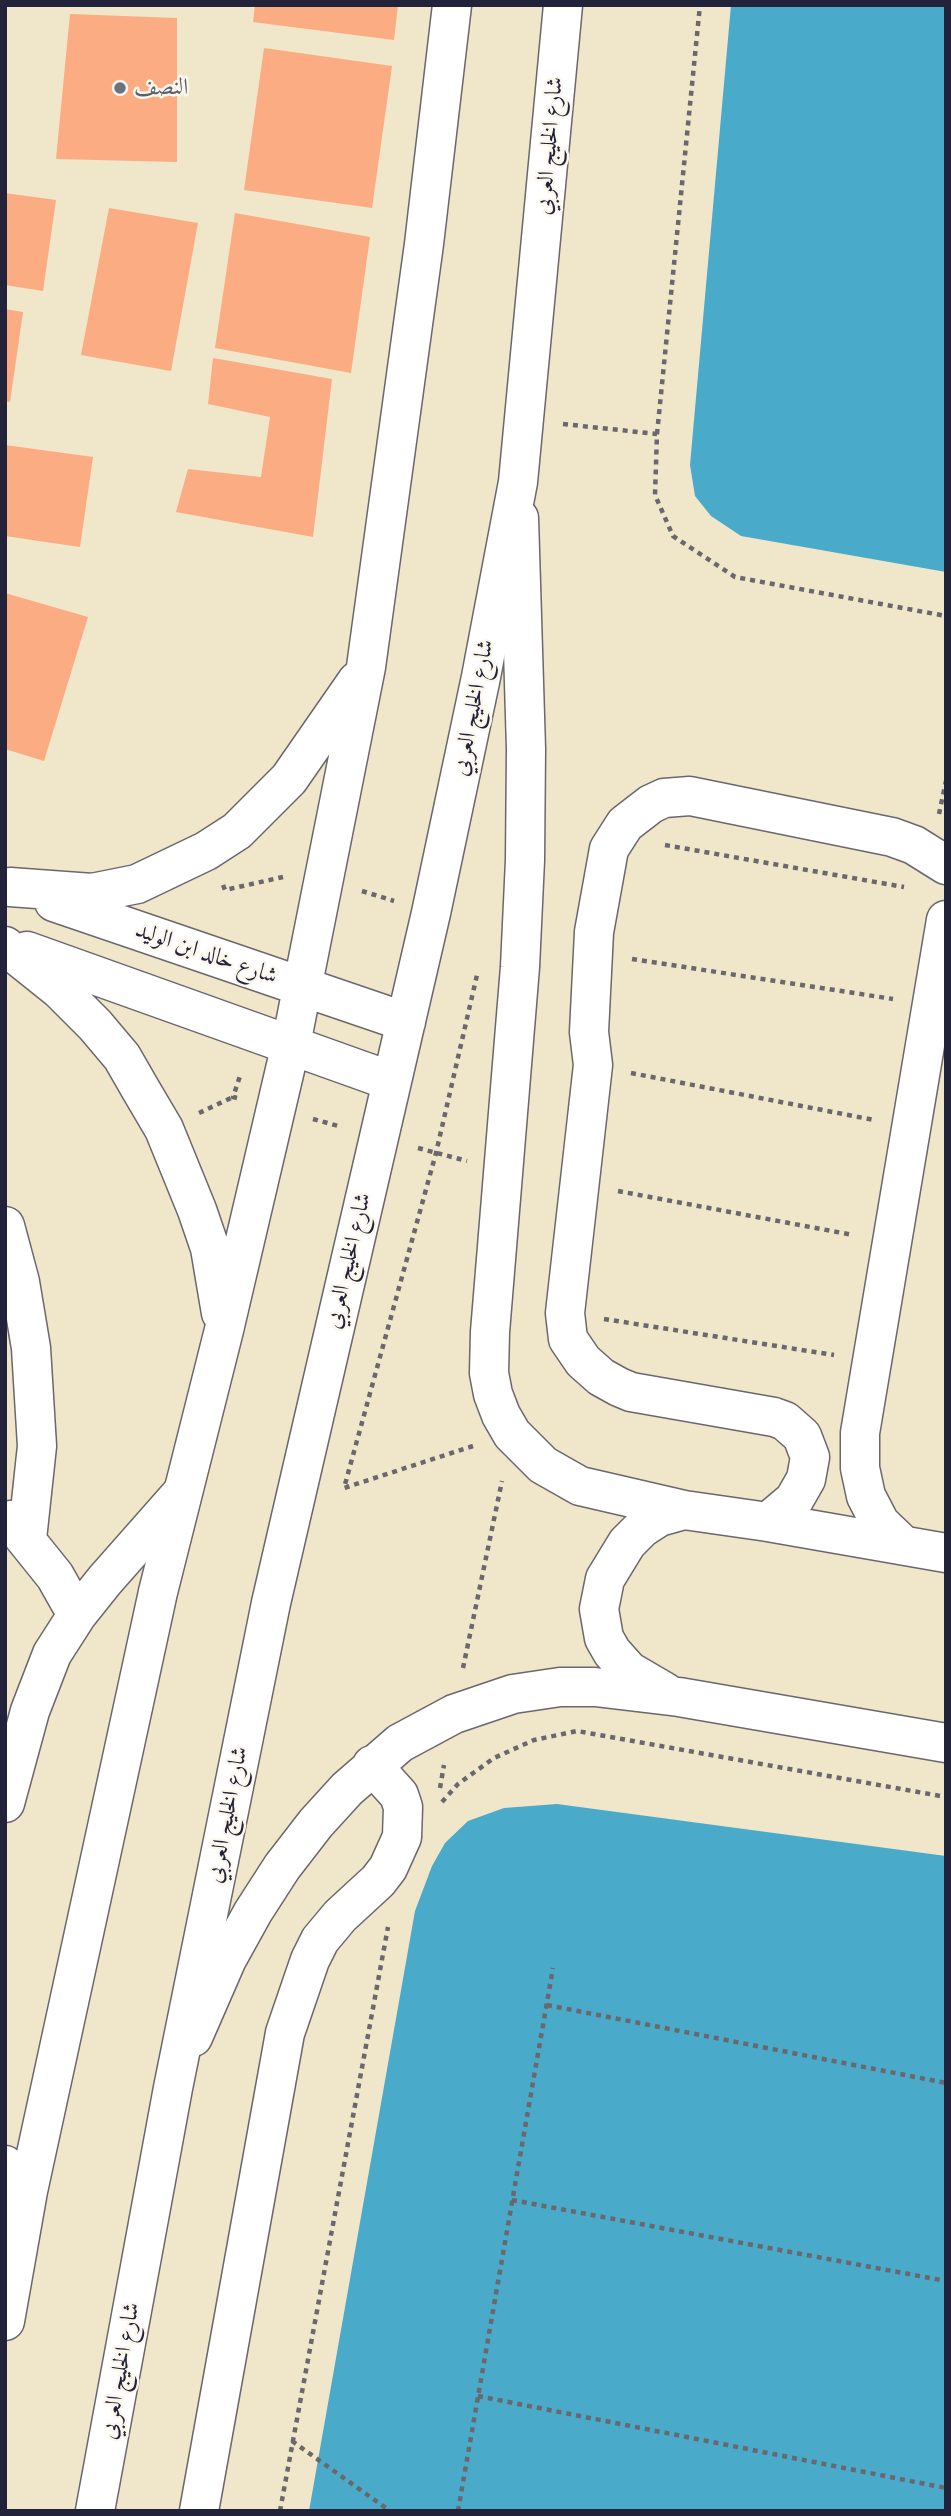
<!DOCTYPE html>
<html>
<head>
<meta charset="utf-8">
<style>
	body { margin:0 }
	#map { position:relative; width:951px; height:2516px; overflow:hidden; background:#f0e6ca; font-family:"Gentium Book Plus",serif }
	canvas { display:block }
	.frame { position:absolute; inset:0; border:7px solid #22223b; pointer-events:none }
</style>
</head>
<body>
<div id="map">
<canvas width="951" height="2516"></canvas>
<div class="frame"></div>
</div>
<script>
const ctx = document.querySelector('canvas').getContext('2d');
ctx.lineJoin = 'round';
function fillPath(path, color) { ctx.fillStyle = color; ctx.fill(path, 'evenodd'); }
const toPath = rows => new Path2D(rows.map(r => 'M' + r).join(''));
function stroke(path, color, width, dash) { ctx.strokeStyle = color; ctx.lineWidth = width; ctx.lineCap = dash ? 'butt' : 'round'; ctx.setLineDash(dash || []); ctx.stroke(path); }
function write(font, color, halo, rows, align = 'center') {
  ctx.font = font + ' "Gentium Book Plus",Amiri,serif'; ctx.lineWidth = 5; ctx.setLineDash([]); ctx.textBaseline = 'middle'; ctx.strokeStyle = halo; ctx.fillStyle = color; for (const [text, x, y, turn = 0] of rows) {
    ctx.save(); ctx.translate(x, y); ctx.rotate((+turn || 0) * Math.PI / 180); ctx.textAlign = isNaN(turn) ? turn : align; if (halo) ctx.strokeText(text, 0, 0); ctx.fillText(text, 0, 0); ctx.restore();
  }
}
const water = toPath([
	[731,5,946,5,946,572,741,536,711,516,695,496,690,465],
	[557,1804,946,1856,946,2511,309,2511,415,1911,432,1866,445,1843,468,1821,504,1808]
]);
const building = toPath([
	[255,5,398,5,394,40,253,22],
	[70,14,177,18,177,162,56,159],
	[264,48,392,66,372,208,244,190],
	[5,193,56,200,43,291,5,285],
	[109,208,198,223,171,371,81,355],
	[235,213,370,237,351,373,215,348],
	[5,309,23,312,10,402,5,401],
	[213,358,332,379,313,537,176,512,188,469,261,477,270,417,208,404],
	[5,445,93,457,80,547,5,536],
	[5,593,88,617,44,761,5,749]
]);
const path = toPath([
	[563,424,657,434,655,495,673,536,735,577,946,616],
	[657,434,700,5],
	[939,814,946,781],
	[665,845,904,887],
	[223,885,225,890,283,877],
	[362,891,394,901],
	[632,959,893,999],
	[631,1073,874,1120],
	[237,1098,233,1097,240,1076],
	[199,1113,233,1097],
	[313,1119,342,1127],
	[418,1148,467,1161],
	[618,1191,853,1235],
	[604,1319,834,1355],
	[473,1446,344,1488,436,1153,477,975],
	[463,1668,502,1481],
	[440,1788,444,1765],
	[442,1802,458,1784,494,1758,534,1740,577,1731,946,1797],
	[547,2005,946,2083],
	[512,2200,946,2281],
	[478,2396,946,2488],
	[292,2441,390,2511],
	[280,2511,388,1927],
	[458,2511,553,1968]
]);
const minor = toPath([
	[519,518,526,749,525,860,520,967,490,1332,489,1373,493,1394,501,1415,512,1434,543,1465,580,1486,684,1510,768,1522,946,1553],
	[5,1226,20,1282,31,1348,37,1446,27,1539],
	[10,1520,55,1576,77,1615],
	[768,1522,794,1500,806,1479,810,1457,802,1436,785,1421,774,1417,631,1392,619,1387,601,1377,583,1361,568,1339,565,1313,593,1065,589,1032,594,932,609,849,625,824,651,804,664,798,690,796,892,837,914,845,946,865],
	[903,1545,880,1523,866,1496,860,1468,860,1433,946,920],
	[665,1692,629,1671,612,1652,604,1638,599,1609,605,1579,627,1543,642,1528,659,1517,684,1510],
	[5,1803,30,1711,52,1654,77,1615,105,1580,180,1495],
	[193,2037,227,1959,253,1912,282,1867,316,1823,347,1789,400,1743,454,1714,513,1694,560,1687,595,1687,679,1697,946,1743],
	[5,2165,25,2203],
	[199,2511,285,2033,310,1960,320,1940,340,1916,378,1881,388,1868,402,1837,403,1807,399,1795,372,1765]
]);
const major = toPath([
	[10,887,92,893,137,884,206,851,237,831,289,779,357,681],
	[54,902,406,1022],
	[5,946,60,990,95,1025,122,1057,141,1090,164,1129,197,1210,210,1248,221,1313],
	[27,951,391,1081],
	[5,2321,28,2191,158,1592,224,1330,291,1044,366,667,424,244,452,5],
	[95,2511,173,2088,271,1603,431,913,481,677,518,482,563,5]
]);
const markers = [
	[120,88,7,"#6b7280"]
];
const worshipNames = [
	["النصف",134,88]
];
const streetNames = [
	["شارع الخليج العربي",550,146,-85],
	["شارع الخليج العربي",474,708,-79],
	["شارع خالد ابن الوليد",206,954,19],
	["شارع الخليج العربي",349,1261,-77],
	["شارع الخليج العربي",228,1815,-79],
	["شارع الخليج العربي",121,2371,-80]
];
fillPath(water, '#4aaac9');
fillPath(building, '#fbac82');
stroke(minor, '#6a676d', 41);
stroke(major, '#6a676d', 41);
stroke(path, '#6a676d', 4.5, [5, 5]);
stroke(minor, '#fff', 38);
stroke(major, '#fff', 38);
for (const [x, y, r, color] of markers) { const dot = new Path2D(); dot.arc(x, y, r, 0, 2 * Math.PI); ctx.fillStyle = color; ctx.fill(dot); stroke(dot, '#fbf7ec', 2.5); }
write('23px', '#5b616d', '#fbf7ec', worshipNames, 'left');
write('23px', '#22223b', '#fbf7ec', streetNames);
</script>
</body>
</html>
